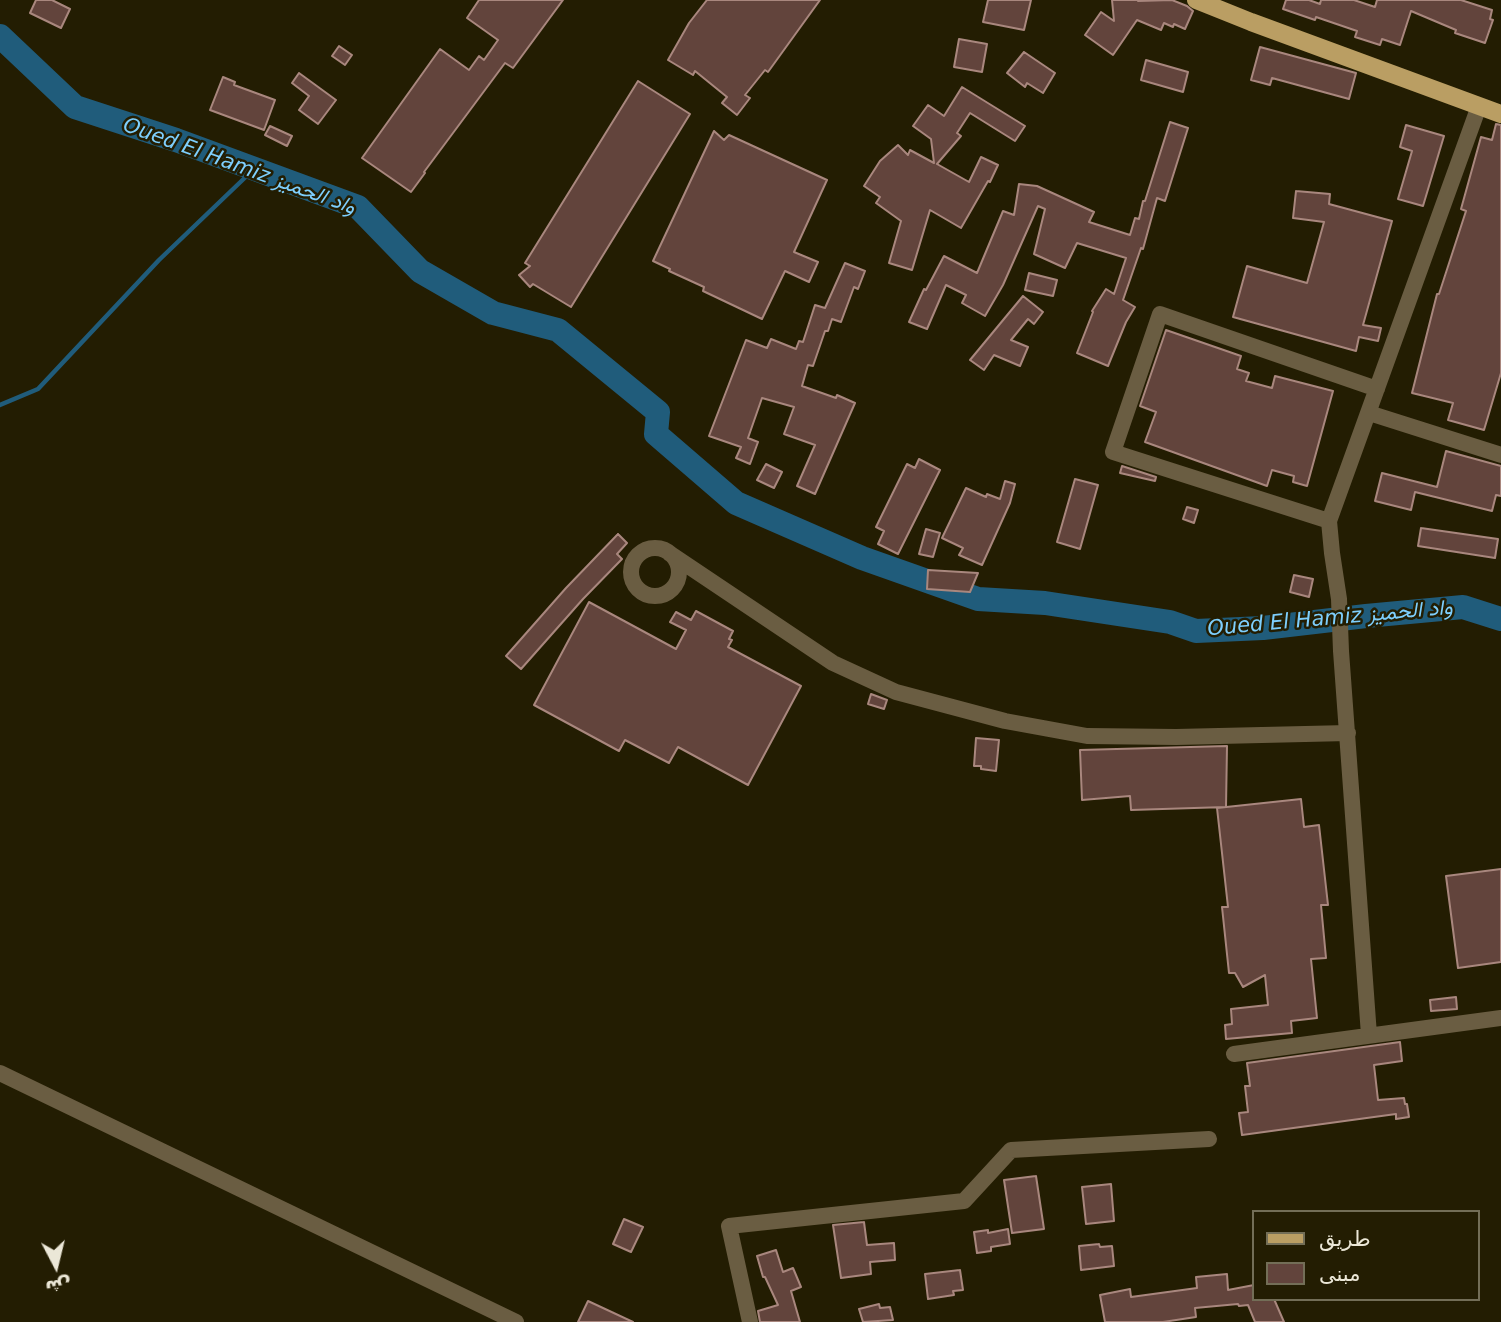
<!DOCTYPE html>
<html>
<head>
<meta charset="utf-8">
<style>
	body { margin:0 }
	#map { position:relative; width:1501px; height:1322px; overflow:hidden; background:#231d02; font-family:"DejaVu Sans",Vazirmatn,sans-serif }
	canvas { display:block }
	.legend { position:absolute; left:1252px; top:1210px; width:228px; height:91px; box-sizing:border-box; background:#231d02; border:2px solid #736e57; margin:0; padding:9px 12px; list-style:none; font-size:21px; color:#ebe7d7 }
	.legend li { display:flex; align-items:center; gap:14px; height:35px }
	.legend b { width:35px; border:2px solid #736e57 }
	.north { position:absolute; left:21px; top:1231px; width:70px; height:70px; -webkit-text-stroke:5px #231d02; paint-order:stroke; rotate:173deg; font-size:19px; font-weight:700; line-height:28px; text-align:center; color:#ebe7d7 }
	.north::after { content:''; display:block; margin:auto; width:24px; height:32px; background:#ebe7d7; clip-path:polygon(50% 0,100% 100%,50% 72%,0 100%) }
</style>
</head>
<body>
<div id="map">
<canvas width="1501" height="1322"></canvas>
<ul class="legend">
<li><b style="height:9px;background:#ba9e63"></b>طريق</li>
<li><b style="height:19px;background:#62443c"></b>مبنى</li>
</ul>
<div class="north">ش</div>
</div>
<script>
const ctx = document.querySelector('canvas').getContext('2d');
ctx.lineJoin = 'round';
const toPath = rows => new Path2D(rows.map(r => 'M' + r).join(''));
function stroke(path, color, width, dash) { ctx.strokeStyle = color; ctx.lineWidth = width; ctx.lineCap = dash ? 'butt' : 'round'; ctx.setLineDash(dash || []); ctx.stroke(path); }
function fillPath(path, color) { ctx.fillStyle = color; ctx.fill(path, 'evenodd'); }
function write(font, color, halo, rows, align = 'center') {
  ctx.font = font + ' "DejaVu Sans",Vazirmatn,sans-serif'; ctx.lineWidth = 5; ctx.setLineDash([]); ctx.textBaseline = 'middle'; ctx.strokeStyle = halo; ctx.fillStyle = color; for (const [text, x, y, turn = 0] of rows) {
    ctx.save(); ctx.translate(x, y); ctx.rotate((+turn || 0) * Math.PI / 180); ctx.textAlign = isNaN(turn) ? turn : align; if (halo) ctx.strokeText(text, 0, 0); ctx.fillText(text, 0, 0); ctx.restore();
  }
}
const stream = toPath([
	[0,405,38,389,159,260,254,169]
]);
const river = toPath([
	[0,36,75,107,176,140,358,207,420,271,493,313,558,330,658,412,656,434,736,503,862,558,978,599,1045,603,1170,622,1196,631,1263,628,1366,616,1463,607,1501,619]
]);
const building = toPath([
	[36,0,52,0,70,9,61,28,30,13,36,0],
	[479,0,563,0,513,68,505,63,424,172,425,173,411,192,362,158,440,49,469,70,479,56,484,60,498,40,467,18,479,0],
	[707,0,820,0,768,72,765,70,745,95,750,98,737,115,722,103,727,97,695,71,693,75,668,60,689,23,707,0],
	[988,0,1031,0,1024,30,983,22,988,0],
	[1112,0,1138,0,1138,1,1172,0,1187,6,1193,11,1185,29,1174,24,1173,27,1164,23,1161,30,1137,20,1113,55,1085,35,1101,12,1114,21,1112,0],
	[1286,0,1309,0,1320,4,1321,0,1354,0,1375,7,1377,0,1461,0,1492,10,1490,19,1493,20,1485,43,1455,33,1456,30,1411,11,1400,45,1382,39,1380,45,1355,37,1357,31,1316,17,1315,20,1283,9,1286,0],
	[959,39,987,44,982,72,954,67,959,39],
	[339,46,352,55,345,65,332,56,339,46],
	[1260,47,1356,73,1349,99,1272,78,1270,85,1251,80,1260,47],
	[1024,52,1055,73,1043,93,1027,83,1025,87,1007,73,1024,52],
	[1146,60,1188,72,1183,92,1141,80,1146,60],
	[299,73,336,100,318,124,299,110,309,96,292,83,299,73],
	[223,77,235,82,234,85,275,100,264,130,210,110,223,77],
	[638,81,690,114,571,307,533,284,530,287,519,275,530,266,525,263,638,81],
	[962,87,1025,126,1015,141,970,113,957,133,961,136,937,164,969,182,981,157,998,165,990,182,988,181,961,228,930,210,912,270,889,263,901,221,876,203,880,197,864,186,880,161,898,145,908,155,910,150,934,163,931,139,913,126,928,105,944,116,962,87],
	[1170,122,1188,128,1165,201,1157,198,1143,249,1141,248,1123,300,1135,307,1126,322,1108,366,1077,353,1093,312,1092,311,1106,289,1114,294,1126,258,1077,243,1065,268,1034,254,1045,209,1038,206,1003,285,985,316,962,303,966,295,946,285,927,329,909,322,924,289,926,290,944,256,977,273,1003,211,1014,215,1019,184,1037,186,1094,212,1089,222,1130,235,1135,218,1139,219,1143,201,1145,201,1170,122],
	[1496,124,1501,125,1501,373,1484,430,1448,420,1453,403,1412,393,1437,294,1439,294,1466,211,1461,209,1481,137,1492,140,1496,124],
	[1406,125,1444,136,1423,206,1398,199,1412,151,1400,147,1406,125],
	[270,126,292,136,287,146,265,135,270,126],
	[714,131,724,140,729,135,827,180,794,252,818,262,809,282,785,271,762,319,703,291,704,287,669,271,670,269,653,261,714,131],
	[1296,191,1330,194,1329,204,1392,221,1363,325,1381,328,1378,341,1359,337,1356,351,1233,317,1247,266,1307,283,1324,222,1293,218,1296,191],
	[845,263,865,271,858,289,854,287,841,322,832,319,828,331,825,331,813,366,808,365,802,386,836,398,837,395,855,403,815,494,797,486,815,445,784,434,794,407,762,398,748,438,758,442,750,464,736,458,741,447,709,436,746,340,767,348,771,339,796,349,799,341,803,342,815,305,825,308,845,263],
	[1029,273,1057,280,1053,296,1025,290,1029,273],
	[1023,296,1043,312,1034,324,1028,319,1011,340,1028,347,1020,366,994,355,984,370,970,360,1023,296],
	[1166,330,1241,356,1237,369,1249,373,1246,381,1272,388,1275,376,1333,391,1307,486,1293,482,1294,476,1272,470,1267,486,1145,442,1156,412,1140,406,1166,330],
	[1446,451,1501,466,1501,496,1496,495,1492,511,1415,492,1411,510,1375,501,1382,473,1437,487,1446,451],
	[919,459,940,470,898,554,878,544,884,531,876,527,907,464,915,468,919,459],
	[766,464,782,472,774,488,757,480,766,464],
	[1122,466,1156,477,1155,481,1120,473,1122,466],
	[1075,479,1098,485,1080,549,1057,542,1075,479],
	[1005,481,1015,484,1010,503,982,565,959,555,963,548,942,538,966,488,986,497,987,494,1000,499,1005,481],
	[1187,507,1198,510,1194,523,1183,519,1187,507],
	[1421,528,1498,539,1495,558,1418,546,1421,528],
	[926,529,940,533,933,557,919,554,926,529],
	[618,534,627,543,617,554,622,559,583,599,521,669,506,656,566,588,618,534],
	[928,570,978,573,970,592,927,589,928,570],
	[1294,575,1313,579,1309,597,1290,592,1294,575],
	[589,602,676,649,686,630,670,622,676,612,691,620,696,611,733,631,729,639,732,640,728,647,801,686,748,785,678,747,669,763,625,740,619,751,534,705,589,602],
	[871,694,887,700,884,709,868,704,871,694],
	[976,738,999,740,996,771,981,769,981,766,974,766,976,738],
	[1227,746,1226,807,1131,810,1130,796,1082,800,1080,750,1227,746],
	[1301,799,1304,827,1319,825,1328,905,1321,905,1326,958,1311,959,1317,1018,1291,1021,1292,1033,1226,1039,1225,1025,1232,1024,1231,1009,1268,1005,1265,975,1243,987,1235,973,1229,973,1222,907,1228,907,1217,808,1301,799],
	[1501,869,1501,962,1458,968,1446,876,1501,869],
	[1456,997,1457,1009,1431,1011,1430,1000,1456,997],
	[1400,1042,1402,1061,1374,1065,1378,1100,1404,1098,1405,1104,1407,1104,1409,1117,1396,1119,1396,1114,1242,1135,1239,1113,1248,1112,1245,1086,1250,1086,1247,1063,1400,1042],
	[1036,1176,1044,1229,1012,1233,1004,1180,1036,1176],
	[1111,1184,1114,1221,1086,1224,1082,1187,1111,1184],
	[624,1219,643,1227,631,1252,613,1244,624,1219],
	[864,1222,867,1245,894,1243,895,1260,870,1262,871,1274,841,1278,833,1225,864,1222],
	[1008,1229,1010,1244,991,1247,991,1251,977,1253,974,1232,988,1230,988,1233,1008,1229],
	[1099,1244,1100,1247,1112,1246,1114,1266,1081,1270,1079,1246,1099,1244],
	[776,1250,783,1272,793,1268,801,1287,791,1291,800,1322,760,1322,758,1311,778,1305,765,1277,763,1277,757,1256,776,1250],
	[960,1270,963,1290,953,1291,954,1295,928,1299,925,1274,960,1270],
	[1227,1274,1228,1290,1254,1285,1254,1299,1274,1299,1284,1322,1255,1322,1248,1305,1239,1306,1238,1304,1195,1308,1196,1317,1163,1322,1105,1322,1100,1295,1130,1289,1131,1297,1197,1288,1196,1277,1227,1274],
	[588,1301,633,1322,578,1322,588,1301],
	[879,1304,880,1308,890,1307,893,1320,863,1322,859,1309,879,1304]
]);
const minor = toPath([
	[1369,413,1501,455],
	[1329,521,1113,452,1160,314,1377,389],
	'631 572a24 24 0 1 1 48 0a24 24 0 1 1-48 0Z',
	[669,553,833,663,896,692,1005,721,1087,736,1176,737,1348,733],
	[1369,1035,1341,651,1339,599,1332,553,1329,521,1479,106],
	[1234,1054,1501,1018],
	[0,1073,516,1322],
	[750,1322,729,1226,964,1201,1011,1150,1209,1139]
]);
const major = toPath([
	[1196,0,1251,22,1501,114]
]);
const waterNames = [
	["Oued El Hamiz واد الحميز",239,167,20],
	["Oued El Hamiz واد الحميز",1330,619,-5]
];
stroke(stream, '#205c7b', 4.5);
stroke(river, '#205c7b', 24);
fillPath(building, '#62443c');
stroke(building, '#a9877e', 2);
stroke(minor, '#6a5d42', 16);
stroke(major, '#ba9e63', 18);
write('italic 21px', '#7ecffd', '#231d02', waterNames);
</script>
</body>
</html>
